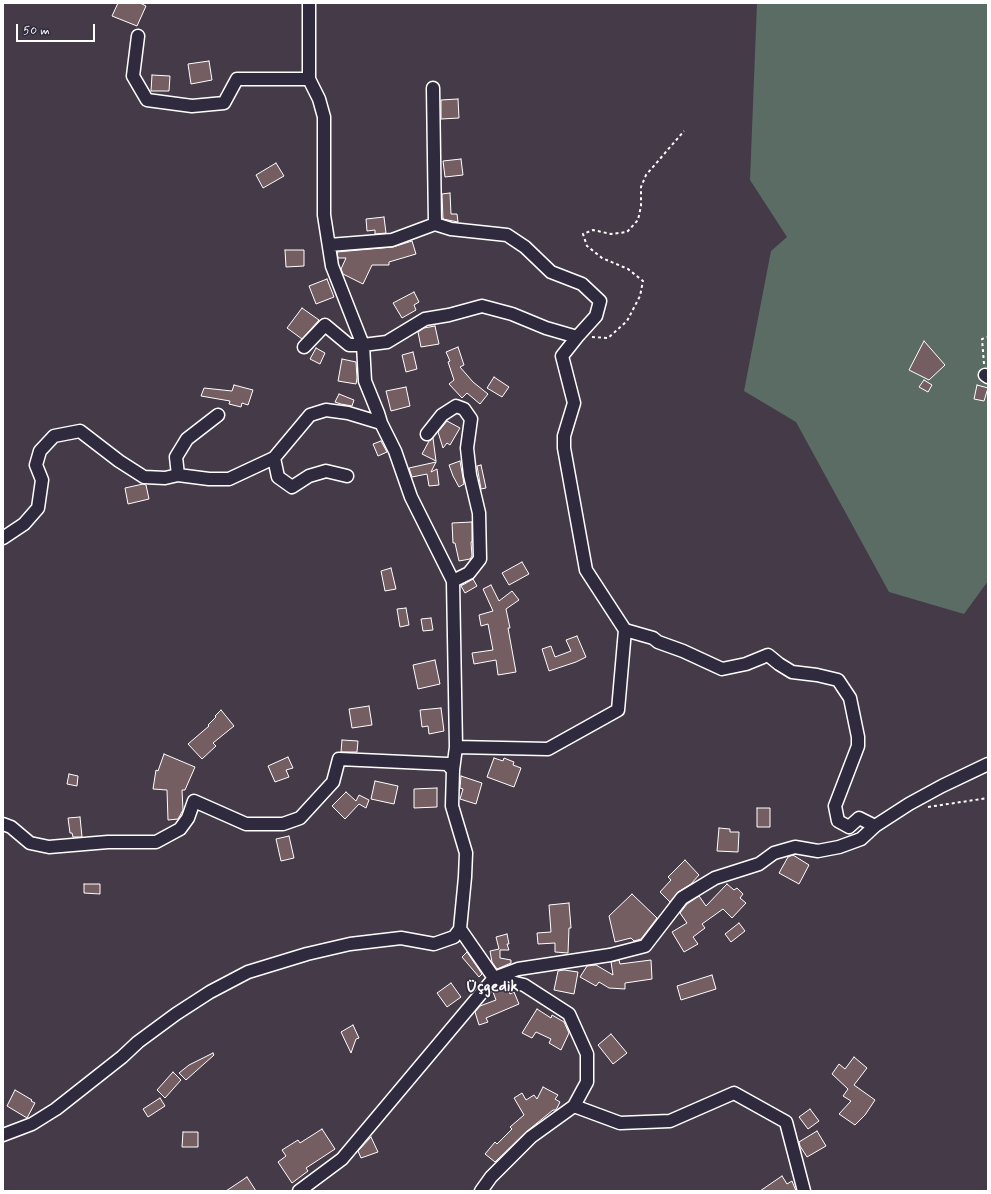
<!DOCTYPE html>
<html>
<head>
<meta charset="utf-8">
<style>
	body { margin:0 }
	#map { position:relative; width:991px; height:1194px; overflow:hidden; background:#443a48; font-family:Mynerve,sans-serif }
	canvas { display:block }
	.frame { position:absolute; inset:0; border:4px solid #fff; pointer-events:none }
	.scale { position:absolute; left:16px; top:24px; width:79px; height:18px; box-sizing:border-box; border:2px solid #fff; border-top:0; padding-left:5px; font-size:12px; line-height:14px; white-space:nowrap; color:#fff; -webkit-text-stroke:3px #2f2a3d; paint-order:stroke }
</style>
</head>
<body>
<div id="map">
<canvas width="991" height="1194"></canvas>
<div class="frame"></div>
<div class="scale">50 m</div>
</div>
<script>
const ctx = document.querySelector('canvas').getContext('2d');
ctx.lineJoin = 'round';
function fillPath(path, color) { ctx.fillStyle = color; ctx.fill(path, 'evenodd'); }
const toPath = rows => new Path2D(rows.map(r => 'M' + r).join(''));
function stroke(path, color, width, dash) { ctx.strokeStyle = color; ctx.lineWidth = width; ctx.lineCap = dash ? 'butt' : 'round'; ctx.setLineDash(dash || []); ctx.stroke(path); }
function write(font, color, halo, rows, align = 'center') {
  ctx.font = font + ' Mynerve,sans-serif'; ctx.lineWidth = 3; ctx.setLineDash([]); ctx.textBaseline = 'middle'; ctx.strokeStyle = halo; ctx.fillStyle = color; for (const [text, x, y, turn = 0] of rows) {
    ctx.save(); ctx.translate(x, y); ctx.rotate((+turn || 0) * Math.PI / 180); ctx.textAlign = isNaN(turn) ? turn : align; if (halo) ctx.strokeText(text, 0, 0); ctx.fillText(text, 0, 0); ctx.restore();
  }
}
const green = toPath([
	[757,3,988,3,988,581,964,614,889,592,796,422,744,391,771,251,787,237,750,180]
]);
const building = toPath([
	[118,3,140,3,146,6,137,26,112,16,118,3],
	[209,61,212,80,191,84,188,64,209,61],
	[152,75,170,76,169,91,151,91,152,75],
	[458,99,459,118,441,119,441,100,458,99],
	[461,159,463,175,445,177,443,161,461,159],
	[276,163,284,176,263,188,256,175,276,163],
	[450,193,451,214,457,214,458,222,443,219,442,194,450,193],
	[384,217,386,233,375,234,375,230,367,231,366,219,384,217],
	[412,241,416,254,389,262,389,265,372,265,363,284,343,274,341,269,346,258,338,258,337,252,393,247,412,241],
	[285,250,304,250,304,266,286,267,285,250],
	[327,279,334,297,316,304,309,286,327,279],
	[414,292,419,302,414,305,416,310,402,318,393,303,414,292],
	[302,308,319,320,302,339,287,328,302,308],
	[435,326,439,344,421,347,418,332,424,328,435,326],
	[924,341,945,365,929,380,909,370,924,341],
	[458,347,464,365,460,367,473,382,488,394,480,404,467,393,462,398,449,384,454,380,448,362,450,361,446,352,458,347],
	[316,348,325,353,320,364,310,359,316,348],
	[413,352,417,369,406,372,402,355,413,352],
	[342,359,356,362,357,378,356,384,338,381,342,359],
	[494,377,509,387,502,397,487,388,494,377],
	[924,380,932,385,928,392,919,387,924,380],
	[234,385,253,390,248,405,242,403,241,407,229,404,230,401,201,396,204,388,232,391,234,385],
	[977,385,988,388,984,401,974,399,977,385],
	[406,387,410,406,391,411,386,391,406,387],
	[339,394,354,400,352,406,341,404,335,402,339,394],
	[447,421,460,428,450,445,447,443,443,448,438,432,447,421],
	[433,438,436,461,422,454,429,441,433,438],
	[381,441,387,452,378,456,373,444,381,441],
	[460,461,464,484,459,487,453,476,449,465,460,461],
	[436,462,431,472,437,469,439,485,429,486,427,474,412,477,409,468,436,462],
	[481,465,486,488,481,489,477,466,481,465],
	[143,484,146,485,149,499,128,504,125,488,143,484],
	[472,522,472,542,471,542,472,556,470,559,459,561,455,543,453,543,452,523,472,522],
	[522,562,529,574,509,585,502,573,522,562],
	[391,568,396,589,385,591,381,571,391,568],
	[473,579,477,586,465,593,461,586,473,579],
	[491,585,499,601,512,591,519,600,506,609,510,628,508,628,516,672,498,675,496,660,474,664,472,653,493,650,488,624,481,626,479,615,493,611,483,589,491,585],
	[406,608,409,625,400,627,397,609,406,608],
	[431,618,433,630,423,631,421,619,431,618],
	[577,636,586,657,576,662,549,671,542,649,551,646,555,657,571,651,566,640,577,636],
	[435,660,440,684,418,689,413,665,435,660],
	[369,706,372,725,352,728,349,709,369,706],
	[441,708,444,731,429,734,428,726,422,727,420,710,441,708],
	[221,710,234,726,213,743,216,746,202,759,188,744,209,726,208,725,216,717,215,716,221,710],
	[342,740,358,741,357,752,341,752,342,740],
	[164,754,195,767,185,790,182,790,183,810,178,819,168,820,167,790,153,789,156,770,158,771,164,754],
	[288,757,293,768,286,770,289,777,275,782,268,766,288,757],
	[494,758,503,761,504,758,514,762,513,765,521,768,514,787,487,777,494,758],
	[69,774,78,776,77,786,67,784,69,774],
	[461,776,482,783,476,804,460,799,463,789,460,788,461,776],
	[375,781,398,786,394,804,371,799,375,781],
	[437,788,437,807,414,808,414,789,437,788],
	[346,792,356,801,359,795,369,800,366,808,359,804,345,819,332,806,346,792],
	[757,808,770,808,770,827,757,827,757,808],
	[80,817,82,837,73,837,72,833,70,833,68,818,80,817],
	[719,828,730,829,730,832,739,832,738,852,717,851,719,828],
	[289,836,294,858,281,861,276,839,289,836],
	[793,855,809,865,799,884,779,873,788,857,793,855],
	[685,860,699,875,691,884,678,892,670,902,660,892,671,880,668,877,685,860],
	[84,884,100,884,100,894,84,893,84,884],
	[727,884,734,890,737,888,743,894,740,898,746,903,732,918,723,909,702,924,705,928,693,937,698,944,684,952,672,932,687,923,680,913,687,904,699,896,706,906,727,884],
	[632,894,657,918,641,939,634,941,631,938,615,942,609,916,632,894],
	[569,903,571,928,569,928,568,953,555,952,555,943,538,944,537,933,551,932,549,905,569,903],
	[739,923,745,931,731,942,725,934,739,923],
	[507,934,509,944,507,944,509,950,500,950,500,958,511,960,511,963,497,969,492,962,490,951,499,949,496,937,507,934],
	[467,952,482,974,479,977,462,957,467,952],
	[619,960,620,964,651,960,652,979,625,983,625,989,609,988,599,982,596,986,580,977,587,966,596,965,613,975,611,962,619,960],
	[564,970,578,972,574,994,554,990,558,971,564,970],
	[712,975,716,989,681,1000,677,986,712,975],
	[451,983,461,997,447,1007,437,993,451,983],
	[502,988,508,989,510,994,514,992,519,1004,486,1018,488,1022,479,1025,475,1012,480,1006,496,1000,493,992,502,988],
	[537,1009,551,1018,552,1015,564,1022,569,1033,561,1050,549,1043,551,1039,536,1032,532,1038,522,1033,537,1009],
	[353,1025,359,1038,356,1039,351,1053,341,1032,353,1025],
	[611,1034,627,1053,613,1064,598,1045,611,1034],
	[213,1053,214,1055,186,1080,179,1073,189,1065,213,1053],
	[854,1057,867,1068,854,1085,875,1100,865,1115,855,1125,839,1114,851,1101,843,1096,848,1089,832,1074,839,1064,845,1069,854,1057],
	[173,1072,181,1080,165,1098,157,1090,173,1072],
	[543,1087,558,1095,555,1099,560,1102,556,1110,553,1110,526,1132,495,1162,485,1154,495,1142,497,1144,512,1129,510,1127,524,1115,514,1098,522,1093,526,1100,534,1095,537,1099,543,1087],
	[15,1090,32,1100,31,1101,35,1103,27,1118,7,1106,15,1090],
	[160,1098,165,1106,148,1117,143,1109,160,1098],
	[810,1109,819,1121,808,1129,799,1117,810,1109],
	[322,1129,335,1149,306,1168,308,1171,292,1183,278,1162,286,1156,282,1150,298,1140,300,1143,322,1129],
	[817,1131,826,1146,807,1157,800,1146,799,1142,817,1131],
	[183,1132,198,1132,198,1147,182,1147,183,1132],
	[371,1137,378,1152,361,1158,358,1151,371,1137],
	[782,1176,787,1184,792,1181,796,1191,760,1191,782,1176],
	[247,1177,256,1191,226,1191,247,1177]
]);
const path = toPath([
	[592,337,608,338,627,321,640,296,643,281,628,269,602,258,587,246,583,234,593,230,611,234,627,232,638,220,641,206,641,187,646,175,684,131],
	[984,364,982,339,988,337],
	[928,807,988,798]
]);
const minor = toPath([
	[309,3,309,79,319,99,324,117,324,215,332,266,363,345,365,381,378,413,381,423,395,451,411,497,453,581,456,747,548,749,618,710,625,630,586,570,564,448,564,436,574,403,562,356,577,337,596,316,600,301,582,284,551,272,525,247,507,235,451,229,435,224,392,240,329,245],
	[138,36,133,76,147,100,192,106,224,103,237,79,309,79],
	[433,88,435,224],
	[304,347,325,325,349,345,363,345,387,342,425,319,449,315,482,306,512,314,546,328,577,337],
	[985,375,988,377],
	[427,434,442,415,456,406,464,409,471,419,467,448,470,475,479,513,480,559,469,573,453,581],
	[274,458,278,477,292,487,309,476,326,471,347,476],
	[178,475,176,457,187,439,218,415],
	[3,538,24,524,38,508,42,480,36,465,40,451,54,436,80,431,119,461,144,477,165,478,178,475,209,479,229,479,274,458,310,415,326,410,348,413,381,423],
	[625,630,653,638,658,642,683,651,722,669,746,664,768,655,779,664,792,672,817,675,838,680,850,698,858,737,858,746,835,806,838,821,849,827,859,818,875,826,909,804,942,786,988,764],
	[3,824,11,827,30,843,49,847,108,842,156,842,180,829,188,818,194,801,246,824,283,824,300,818,333,782,339,759,447,764,453,770],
	[460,929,494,978,524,985,569,1014,587,1054,587,1082,574,1106,531,1137,491,1177,481,1191],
	[574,1106,620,1123,670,1121,734,1093,786,1122,804,1191],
	[3,1135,32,1124,56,1109,122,1057,138,1042,176,1014,210,992,248,972,307,954,350,944,401,938,434,944,454,937,460,929,465,877,466,853,452,806,453,770,456,747],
	[299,1191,342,1159,494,978,518,969,610,955,645,946,682,898,715,878,759,864,774,853,795,847,818,851,839,847,861,839,875,826]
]);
const quarterNames = [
	["Üçgedik",492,988]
];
fillPath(green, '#5b6c64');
fillPath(building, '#745e62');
stroke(building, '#fff', 1);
stroke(minor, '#fff', 15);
stroke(path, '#fff', 2, [3, 3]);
stroke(minor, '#2f2a3d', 12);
write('bold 16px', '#fff', '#2f2a3d', quarterNames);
</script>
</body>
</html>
